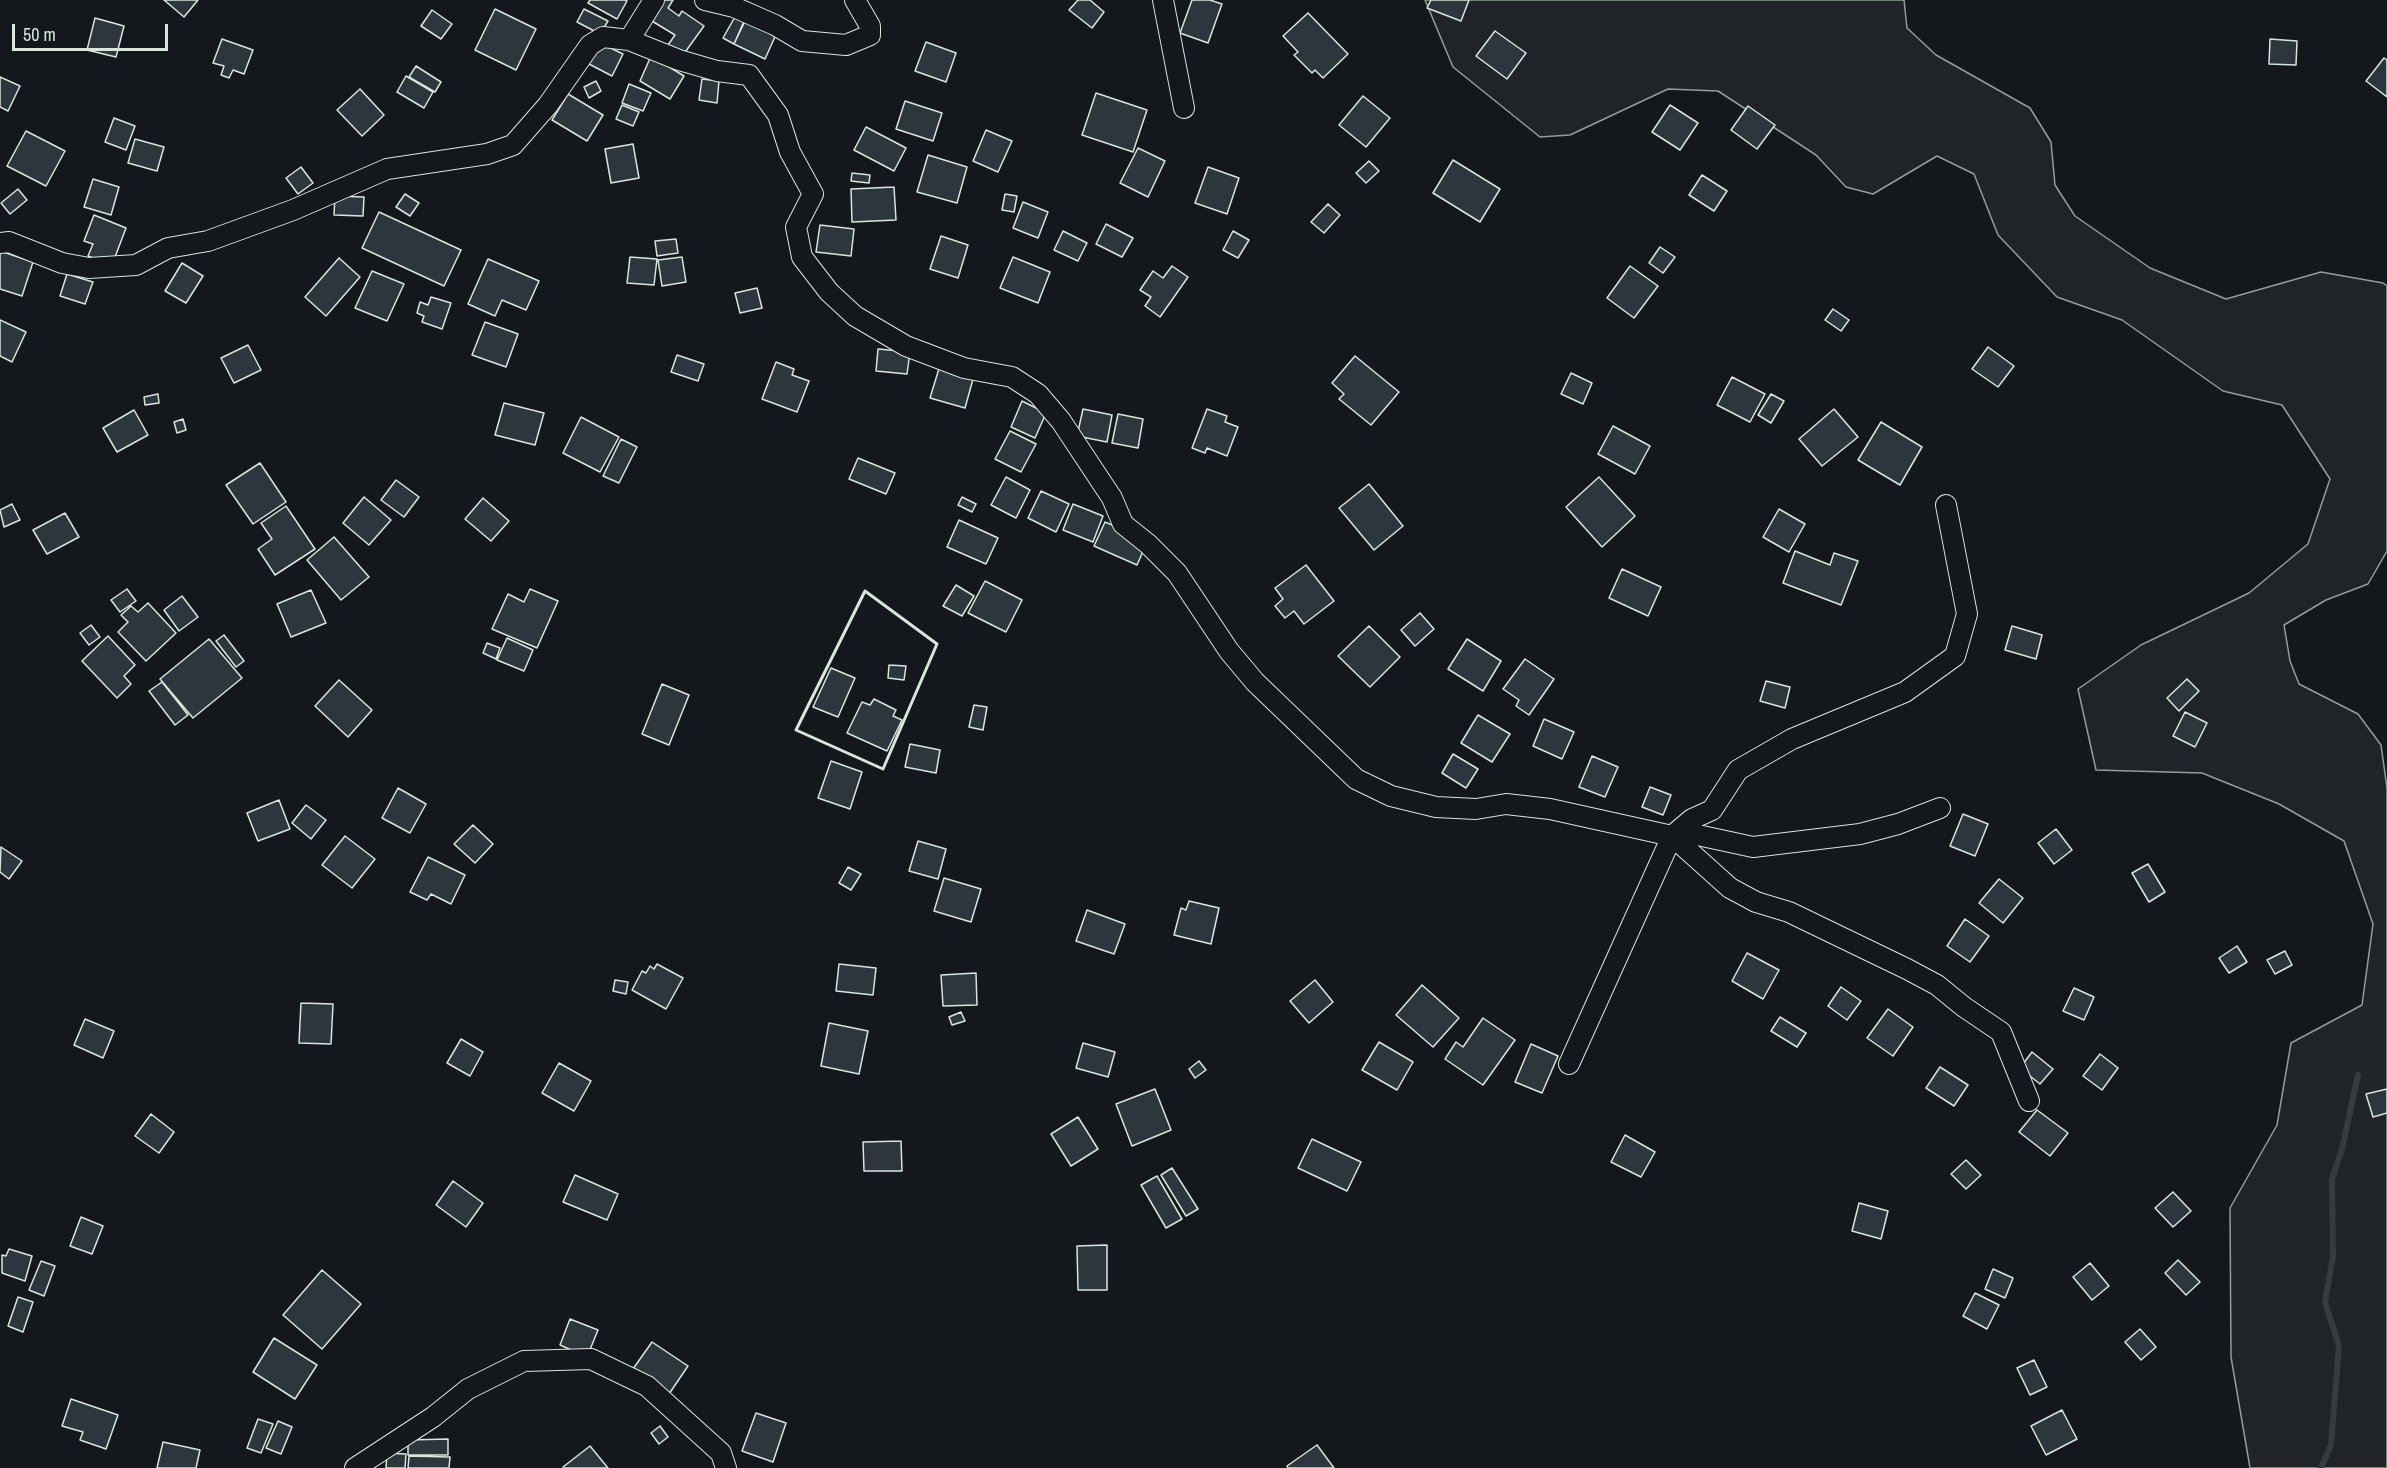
<!DOCTYPE html>
<html>
<head>
<meta charset="utf-8">
<style>
	body { margin:0 }
	#map { position:relative; width:2387px; height:1468px; overflow:hidden; background:#14181c; font-family:"Archivo Narrow",sans-serif }
	canvas { display:block }
	.scale { position:absolute; left:12px; top:24px; width:156px; height:27px; box-sizing:border-box; border:3px solid #d8e6dc; border-top:0; padding-left:8px; font-size:18px; line-height:21px; white-space:nowrap; color:#d8e6dc; -webkit-text-stroke:4px #14181c; paint-order:stroke }
</style>
</head>
<body>
<div id="map">
<canvas width="2387" height="1468"></canvas>
<div class="scale">50 m</div>
</div>
<script>
const ctx = document.querySelector('canvas').getContext('2d');
ctx.lineJoin = 'round';
function fillPath(path, color) { ctx.fillStyle = color; ctx.fill(path, 'evenodd'); }
const toPath = rows => new Path2D(rows.map(r => 'M' + r).join(''));
function stroke(path, color, width, dash) { ctx.strokeStyle = color; ctx.lineWidth = width; ctx.lineCap = dash ? 'butt' : 'round'; ctx.setLineDash(dash || []); ctx.stroke(path); }
const green = toPath([
	[1425,0,1904,0,1907,28,1936,55,2030,108,2051,142,2055,185,2075,216,2150,268,2226,299,2321,272,2383,283,2387,286,2387,551,2368,584,2326,600,2284,625,2290,661,2299,684,2358,714,2381,745,2387,788,2387,1468,2250,1468,2231,1357,2230,1208,2277,1125,2291,1043,2362,1005,2373,924,2344,841,2279,804,2202,773,2096,770,2078,689,2141,645,2249,593,2308,544,2330,479,2282,405,2223,391,2122,320,2057,297,1998,235,1974,174,1937,156,1873,194,1846,187,1816,155,1718,91,1668,89,1570,135,1540,137,1453,67,1425,0]
]);
const stream = toPath([
	[2321,1468,2331,1445,2339,1346,2325,1302,2333,1257,2332,1179,2342,1149,2358,1075]
]);
const building = toPath([
	[164,0,198,0,184,17,164,0],
	[590,0,625,0,627,1,617,19,588,3,590,0],
	[659,0,673,0,668,8,679,16,682,11,704,26,683,55,668,45,675,35,647,18,659,0],
	[1078,0,1090,0,1104,12,1092,28,1069,10,1078,0],
	[1192,0,1210,0,1222,4,1208,43,1180,33,1192,0],
	[1431,0,1469,0,1461,21,1427,8,1431,0],
	[495,9,536,29,516,70,475,50,495,9],
	[584,9,608,21,600,34,577,22,584,9],
	[432,10,452,24,441,39,421,26,432,10],
	[1308,13,1348,54,1323,78,1315,70,1312,73,1294,55,1298,52,1283,36,1308,13],
	[736,15,745,19,734,44,723,38,736,15],
	[747,17,778,30,765,59,734,44,747,17],
	[95,18,124,26,116,57,87,50,95,18],
	[1495,31,1526,53,1507,79,1476,56,1495,31],
	[222,39,253,50,244,74,233,70,229,78,221,75,224,66,213,63,222,39],
	[2270,39,2297,41,2296,65,2269,64,2270,39],
	[926,42,956,53,946,82,915,71,926,42],
	[600,43,623,54,612,76,589,64,600,43],
	[651,56,684,76,670,99,640,81,651,56],
	[2384,58,2387,60,2387,97,2366,81,2384,58],
	[416,66,441,82,435,92,409,77,416,66],
	[406,76,433,92,424,108,397,92,406,76],
	[0,77,20,86,8,111,0,107,0,77],
	[702,79,719,81,717,103,699,100,702,79],
	[596,81,601,91,589,98,584,87,596,81],
	[629,84,651,93,643,111,622,103,629,84],
	[360,89,384,115,362,136,337,110,360,89],
	[1096,93,1147,110,1133,152,1082,135,1096,93],
	[568,94,603,115,587,141,552,120,568,94],
	[1363,96,1390,118,1366,147,1339,125,1363,96],
	[905,101,942,113,933,141,896,129,905,101],
	[622,105,639,112,633,126,616,119,622,105],
	[1670,105,1698,123,1680,150,1652,132,1670,105],
	[1748,106,1775,125,1757,149,1731,130,1748,106],
	[114,118,135,126,126,150,105,142,114,118],
	[866,127,906,148,894,171,854,150,866,127],
	[986,130,1012,141,998,172,973,161,986,130],
	[26,131,65,151,46,186,7,166,26,131],
	[135,139,164,147,157,171,128,163,135,139],
	[633,144,639,178,611,183,605,149,633,144],
	[1138,148,1165,161,1148,197,1120,183,1138,148],
	[928,155,967,167,957,203,917,192,928,155],
	[1453,160,1500,189,1480,222,1433,193,1453,160],
	[1369,161,1379,171,1366,183,1356,173,1369,161],
	[301,167,313,183,298,194,286,178,301,167],
	[1208,167,1239,178,1227,214,1195,203,1208,167],
	[852,173,870,175,869,183,851,181,852,173],
	[1702,175,1727,191,1714,211,1689,195,1702,175],
	[93,179,119,187,111,215,84,207,93,179],
	[894,187,896,220,852,222,851,189,894,187],
	[18,189,27,200,10,214,1,203,18,189],
	[405,194,419,203,410,216,396,207,405,194],
	[1005,194,1017,196,1014,212,1002,210,1005,194],
	[335,196,364,197,363,216,334,215,335,196],
	[1023,202,1048,212,1038,238,1013,228,1023,202],
	[1328,204,1340,215,1324,233,1311,222,1328,204],
	[379,212,461,250,444,286,362,248,379,212],
	[94,215,126,228,112,265,88,256,93,244,84,241,94,215],
	[1106,224,1133,238,1122,257,1096,244,1106,224],
	[820,225,854,229,851,256,816,252,820,225],
	[1063,231,1087,243,1078,261,1054,250,1063,231],
	[1233,231,1249,240,1238,258,1223,250,1233,231],
	[941,236,968,245,958,278,930,269,941,236],
	[676,239,678,253,657,256,655,241,676,239],
	[1660,247,1675,257,1663,273,1649,263,1660,247],
	[0,251,33,262,22,296,0,289,0,251],
	[630,257,657,259,654,285,627,283,630,257],
	[682,257,686,282,662,286,658,260,682,257],
	[1013,257,1050,272,1038,303,1000,288,1013,257],
	[339,258,360,277,326,316,305,297,339,258],
	[488,259,539,281,526,310,502,300,495,316,468,304,488,259],
	[182,263,203,276,186,303,165,291,182,263],
	[1172,266,1188,277,1160,317,1145,306,1151,297,1140,290,1153,271,1163,278,1172,266],
	[1630,266,1658,286,1634,318,1607,298,1630,266],
	[372,271,404,284,387,321,355,308,372,271],
	[67,274,93,282,85,304,60,296,67,274],
	[757,288,762,308,740,313,735,293,757,288],
	[431,297,451,303,442,329,422,322,424,316,417,313,420,302,428,305,431,297],
	[1833,309,1849,320,1841,331,1825,320,1833,309],
	[0,320,26,332,12,362,0,356,0,320],
	[485,322,518,334,506,367,472,355,485,322],
	[248,345,261,370,234,383,221,358,248,345],
	[1988,347,2014,366,1998,387,1972,369,1988,347],
	[878,349,910,352,907,374,876,371,878,349],
	[677,355,704,364,698,381,671,372,677,355],
	[1355,356,1399,392,1371,425,1339,399,1344,394,1332,383,1355,356],
	[776,362,794,369,792,375,809,381,797,412,762,399,776,362],
	[941,362,975,372,965,408,930,398,941,362],
	[1571,373,1592,383,1583,404,1561,394,1571,373],
	[1732,377,1765,394,1750,422,1717,405,1732,377],
	[158,394,159,403,145,405,144,397,158,394],
	[1771,394,1784,401,1771,423,1758,415,1771,394],
	[1022,401,1046,413,1035,438,1011,427,1022,401],
	[504,403,544,413,535,445,495,435,504,403],
	[1083,409,1112,415,1107,442,1077,436,1083,409],
	[1207,409,1227,416,1225,422,1238,427,1227,456,1207,448,1205,453,1192,448,1207,409],
	[1834,409,1858,437,1822,466,1799,439,1834,409],
	[134,410,148,435,117,452,103,428,134,410],
	[1118,414,1143,419,1138,448,1112,443,1118,414],
	[581,417,619,437,600,472,563,453,581,417],
	[183,419,186,430,177,433,174,422,183,419],
	[1881,422,1922,447,1900,485,1858,460,1881,422],
	[1613,426,1650,446,1635,474,1598,454,1613,426],
	[1010,431,1036,444,1021,472,995,459,1010,431],
	[621,439,637,447,619,483,603,476,621,439],
	[858,458,895,473,886,494,849,479,858,458],
	[260,463,286,502,253,524,226,485,260,463],
	[1006,477,1030,490,1016,518,991,505,1006,477],
	[1599,477,1635,516,1602,547,1566,507,1599,477],
	[396,480,419,497,404,517,381,500,396,480],
	[1369,484,1403,526,1374,550,1339,508,1369,484],
	[1041,491,1069,504,1056,532,1028,518,1041,491],
	[364,497,391,520,369,545,343,523,364,497],
	[962,497,976,504,972,512,958,505,962,497],
	[483,498,509,521,491,541,465,519,483,498],
	[12,504,20,520,4,527,0,510,12,504],
	[1073,504,1103,516,1093,542,1063,530,1073,504],
	[286,506,315,549,275,575,258,549,272,539,261,523,286,506],
	[1779,509,1805,524,1789,552,1763,537,1779,509],
	[65,513,79,537,47,554,33,530,65,513],
	[959,520,998,538,986,564,947,547,959,520],
	[1105,522,1148,540,1137,565,1094,546,1105,522],
	[334,537,369,577,341,600,307,560,334,537],
	[1795,551,1830,565,1834,553,1858,561,1841,605,1783,583,1795,551],
	[1306,565,1334,601,1304,624,1294,611,1285,618,1275,606,1283,599,1275,588,1306,565],
	[1622,569,1661,587,1648,616,1609,598,1622,569],
	[985,581,1022,600,1006,632,968,613,985,581],
	[956,585,974,596,962,616,943,606,956,585],
	[127,589,136,601,120,612,111,600,127,589],
	[530,589,558,601,537,648,492,629,508,594,524,602,530,589],
	[311,590,326,623,291,637,277,604,311,590],
	[182,596,198,617,179,631,164,610,182,596],
	[148,603,176,633,146,661,118,632,128,622,121,615,131,606,138,612,148,603],
	[1420,613,1434,629,1415,646,1401,630,1420,613],
	[91,625,100,637,89,645,80,633,91,625],
	[1369,626,1400,657,1370,687,1338,656,1369,626],
	[2012,626,2042,635,2036,659,2005,650,2012,626],
	[224,635,244,661,236,667,216,641,224,635],
	[108,636,135,665,124,676,131,684,117,698,82,661,108,636],
	[507,638,533,650,524,671,497,660,507,638],
	[209,639,242,678,193,718,160,679,209,639],
	[1467,639,1501,661,1483,691,1448,669,1467,639],
	[487,643,500,648,496,659,483,653,487,643],
	[1525,659,1554,679,1529,715,1516,706,1519,700,1503,689,1525,659],
	[889,665,906,666,904,680,888,678,889,665],
	[831,668,855,678,838,717,813,707,831,668],
	[2187,679,2199,691,2179,711,2167,698,2187,679],
	[339,680,372,710,348,737,315,706,339,680],
	[1766,681,1790,687,1785,708,1760,701,1766,681],
	[162,682,188,715,175,725,149,691,162,682],
	[662,684,689,695,669,745,642,734,662,684],
	[874,699,896,710,893,716,902,720,887,751,847,733,862,702,870,705,874,699],
	[974,705,987,707,983,730,969,727,974,705],
	[2185,712,2207,723,2195,747,2173,736,2185,712],
	[1478,715,1510,734,1492,762,1461,743,1478,715],
	[1544,719,1574,732,1562,759,1533,746,1544,719],
	[910,744,940,750,936,773,905,767,910,744],
	[1453,754,1478,769,1466,788,1442,773,1453,754],
	[1592,756,1618,767,1605,797,1579,787,1592,756],
	[831,761,862,772,850,809,818,798,831,761],
	[1650,787,1671,795,1663,815,1642,807,1650,787],
	[398,788,426,804,410,833,382,818,398,788],
	[279,800,290,829,258,841,247,813,279,800],
	[306,805,326,820,311,839,292,823,306,805],
	[1963,814,1988,824,1975,856,1950,846,1963,814],
	[473,825,493,844,475,863,454,844,473,825],
	[2056,829,2072,850,2054,864,2038,843,2056,829],
	[345,836,375,859,352,888,322,865,345,836],
	[918,841,946,849,938,879,909,871,918,841],
	[1,847,22,861,9,879,0,872,1,847],
	[428,857,465,875,451,904,431,894,427,900,410,892,428,857],
	[2148,864,2165,892,2149,902,2132,873,2148,864],
	[848,867,861,874,851,890,839,883,848,867],
	[944,878,981,889,971,922,934,911,944,878],
	[1999,879,2023,898,2003,923,1979,903,1999,879],
	[1189,901,1219,908,1211,944,1174,935,1181,908,1186,910,1189,901],
	[1087,910,1125,924,1114,954,1076,941,1087,910],
	[1965,919,1989,936,1970,962,1947,946,1965,919],
	[2237,946,2247,962,2229,973,2219,958,2237,946],
	[2285,951,2292,965,2275,974,2267,960,2285,951],
	[1747,953,1779,970,1763,999,1732,981,1747,953],
	[657,964,683,978,666,1009,632,990,642,971,646,973,650,966,654,969,657,964],
	[839,964,876,968,873,995,836,991,839,964],
	[976,973,977,1005,943,1006,941,975,976,973],
	[615,980,628,982,626,994,613,991,615,980],
	[1315,980,1333,1002,1309,1023,1290,1001,1315,980],
	[1422,985,1459,1018,1433,1047,1396,1015,1422,985],
	[1841,987,1861,1001,1847,1020,1828,1006,1841,987],
	[2074,988,2094,997,2084,1020,2063,1011,2074,988],
	[301,1003,333,1004,331,1044,299,1043,301,1003],
	[1888,1009,1913,1027,1893,1056,1867,1038,1888,1009],
	[961,1012,965,1021,952,1025,949,1017,961,1012],
	[1780,1017,1806,1033,1797,1047,1771,1031,1780,1017],
	[1483,1018,1515,1040,1483,1085,1445,1059,1456,1042,1463,1047,1483,1018],
	[85,1019,114,1031,103,1058,74,1045,85,1019],
	[829,1023,868,1031,859,1074,821,1066,829,1023],
	[461,1039,483,1052,470,1076,447,1063,461,1039],
	[1379,1042,1413,1062,1397,1090,1362,1070,1379,1042],
	[1083,1043,1115,1052,1108,1077,1076,1068,1083,1043],
	[1531,1044,1558,1056,1542,1093,1515,1082,1531,1044],
	[2032,1052,2053,1069,2040,1084,2020,1068,2032,1052],
	[2100,1054,2118,1068,2102,1090,2083,1076,2100,1054],
	[1199,1061,1206,1070,1195,1078,1189,1069,1199,1061],
	[559,1063,591,1081,574,1111,542,1093,559,1063],
	[1940,1067,1968,1085,1954,1106,1926,1088,1940,1067],
	[1155,1089,1171,1130,1132,1146,1116,1104,1155,1089],
	[2387,1089,2387,1113,2373,1117,2366,1094,2387,1089],
	[2037,1110,2068,1133,2050,1156,2019,1132,2037,1110],
	[151,1114,174,1132,159,1153,135,1136,151,1114],
	[1078,1117,1098,1149,1071,1166,1051,1134,1078,1117],
	[1625,1135,1655,1152,1641,1177,1611,1162,1625,1135],
	[1312,1139,1361,1162,1347,1191,1298,1168,1312,1139],
	[901,1141,902,1171,864,1171,863,1142,901,1141],
	[1966,1160,1981,1175,1966,1189,1951,1174,1966,1160],
	[1172,1168,1198,1209,1186,1216,1161,1175,1172,1168],
	[575,1175,618,1194,607,1220,563,1202,575,1175],
	[1157,1176,1182,1219,1166,1228,1141,1185,1157,1176],
	[453,1181,483,1203,466,1227,436,1205,453,1181],
	[2173,1192,2191,1211,2173,1227,2155,1208,2173,1192],
	[1859,1203,1888,1211,1881,1239,1852,1231,1859,1203],
	[81,1217,103,1226,92,1254,70,1246,81,1217],
	[1107,1245,1107,1290,1078,1290,1077,1246,1107,1245],
	[9,1249,32,1256,25,1281,2,1273,2,1255,6,1256,9,1249],
	[2178,1260,2200,1282,2186,1295,2165,1273,2178,1260],
	[41,1261,55,1266,44,1296,29,1290,41,1261],
	[2090,1263,2109,1286,2092,1300,2073,1277,2090,1263],
	[1993,1269,2013,1278,2005,1298,1985,1289,1993,1269],
	[322,1270,361,1304,322,1349,283,1315,322,1270],
	[1975,1293,1999,1305,1987,1329,1963,1316,1975,1293],
	[18,1297,33,1302,23,1332,8,1326,18,1297],
	[570,1319,598,1330,587,1357,560,1345,570,1319],
	[2140,1329,2156,1347,2141,1360,2125,1342,2140,1329],
	[274,1338,317,1365,295,1399,253,1372,274,1338],
	[652,1342,688,1366,669,1394,633,1369,652,1342],
	[2034,1360,2047,1387,2030,1395,2017,1368,2034,1360],
	[71,1399,118,1415,106,1449,80,1440,83,1432,62,1426,71,1399],
	[2062,1410,2077,1439,2046,1455,2031,1426,2062,1410],
	[756,1413,786,1423,773,1462,742,1451,756,1413],
	[258,1419,273,1424,261,1453,247,1448,258,1419],
	[278,1421,292,1427,281,1454,266,1448,278,1421],
	[660,1426,668,1437,659,1444,651,1433,660,1426],
	[448,1439,448,1455,408,1455,408,1440,448,1439],
	[163,1442,200,1450,196,1468,157,1468,163,1442],
	[1317,1445,1334,1468,1288,1468,1287,1466,1317,1445],
	[590,1446,608,1468,564,1468,563,1467,590,1446],
	[387,1453,406,1454,405,1468,386,1468,387,1453],
	[409,1456,450,1457,449,1468,408,1468,409,1456]
]);
const street = toPath([
	[705,0,734,7,775,25,802,41,846,45,870,35,870,26,855,0],
	[1163,0,1184,108],
	[629,40,679,60,717,71,749,75,778,115,790,152,813,194,796,227,802,257,829,292,855,316,906,346,964,368,1012,377,1038,394,1061,421,1112,498,1123,524,1148,544,1177,573,1229,651,1255,682,1356,779,1391,796,1436,807,1476,809,1506,804,1550,809,1672,836,1730,888,1756,902,1789,912,1907,969,1937,985,1964,1007,2001,1032,2029,1101],
	[0,243,9,242,62,263,89,268,136,265,168,248,208,241,293,210,387,169,487,154,513,145,548,105,590,45,603,37,629,40,654,0],
	[1679,831,1753,847,1860,834,1898,824,1940,808],
	[1569,1064,1672,836,1692,819,1712,810,1738,770,1792,739,1905,692,1955,656,1967,614,1946,505],
	[355,1468,433,1417,468,1389,524,1361,591,1359,647,1386,721,1453,726,1468]
]);
const wall = toPath([
	[865,591,937,644,883,769,796,730,865,591]
]);
fillPath(green, '#202428');
stroke(green, '#939e99', 1.5);
stroke(stream, '#363b3e', 6);
fillPath(building, '#2c363c');
stroke(building, '#d8e6dc', 1.5);
stroke(street, '#d8e6dc', 22);
stroke(street, '#14181c', 20);
stroke(wall, '#d8e6dc', 3);
</script>
</body>
</html>
